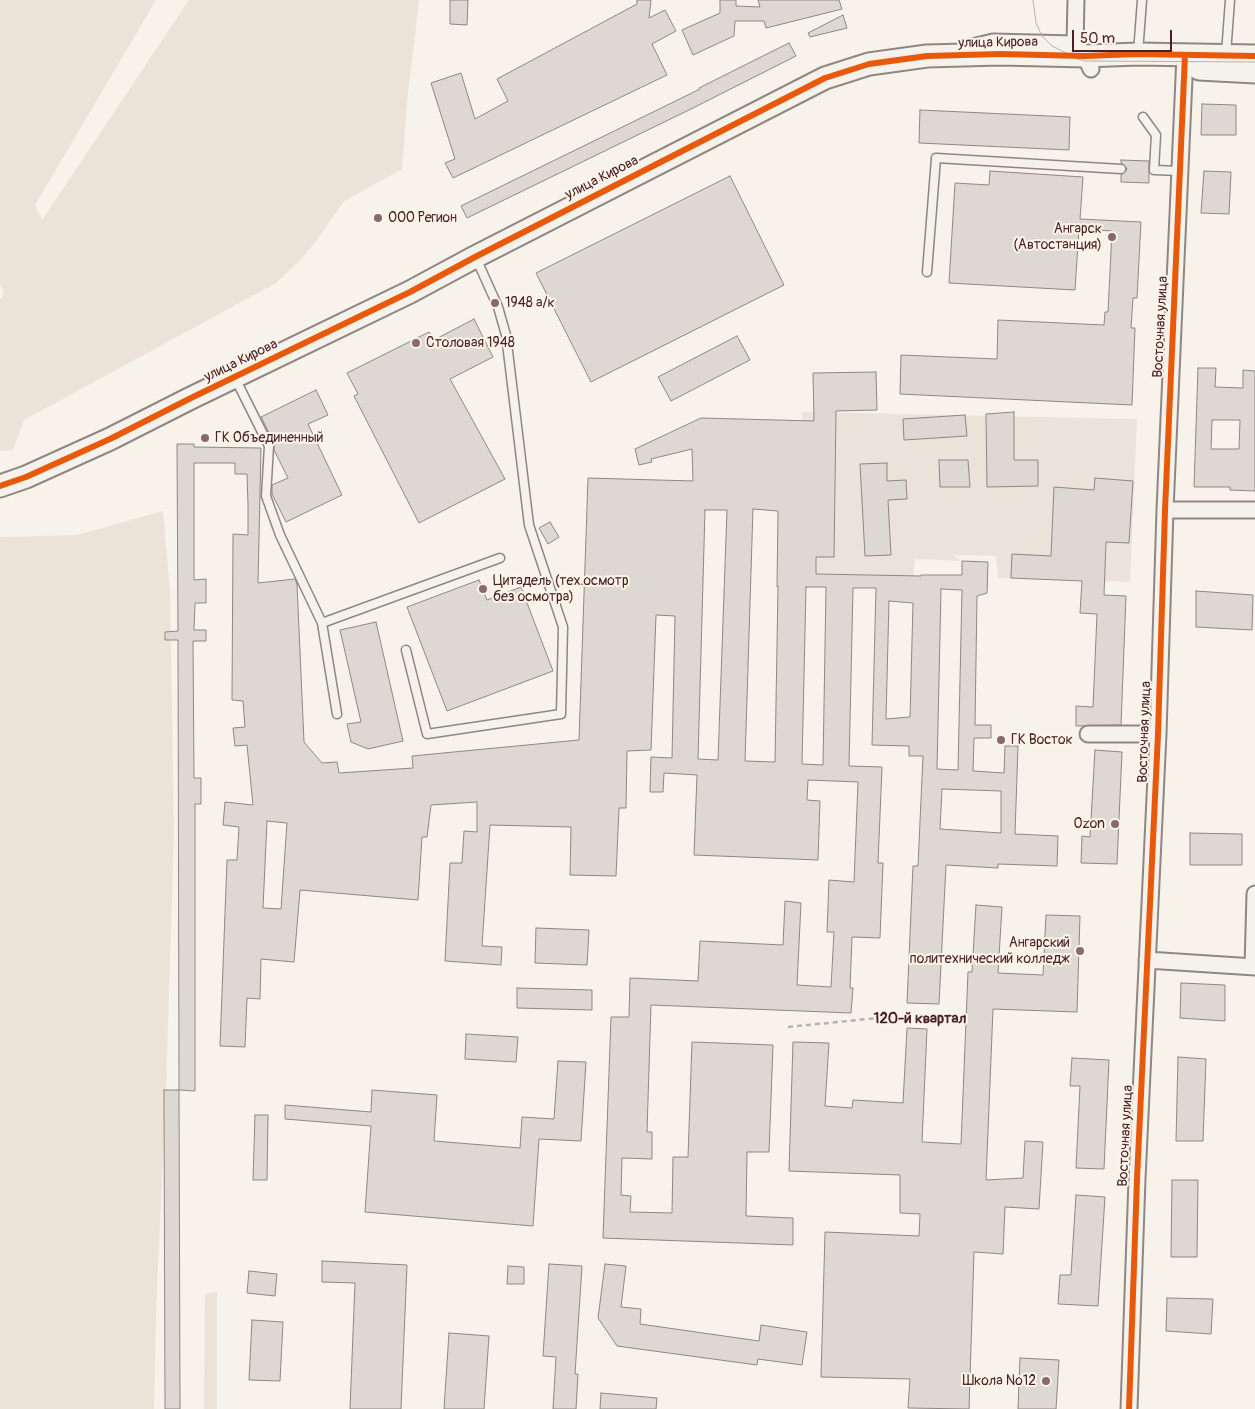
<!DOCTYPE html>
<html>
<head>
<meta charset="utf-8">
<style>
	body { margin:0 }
	#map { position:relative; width:1255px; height:1409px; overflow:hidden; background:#f7f3ea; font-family:Pangolin,sans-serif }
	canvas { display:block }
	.scale { position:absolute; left:1072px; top:30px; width:100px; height:22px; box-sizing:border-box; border:2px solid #4a1f2b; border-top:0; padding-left:6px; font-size:15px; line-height:18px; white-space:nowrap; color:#4a1f2b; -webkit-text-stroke:4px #fcf5e5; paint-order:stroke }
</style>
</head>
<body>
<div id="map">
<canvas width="1255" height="1409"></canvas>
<div class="scale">50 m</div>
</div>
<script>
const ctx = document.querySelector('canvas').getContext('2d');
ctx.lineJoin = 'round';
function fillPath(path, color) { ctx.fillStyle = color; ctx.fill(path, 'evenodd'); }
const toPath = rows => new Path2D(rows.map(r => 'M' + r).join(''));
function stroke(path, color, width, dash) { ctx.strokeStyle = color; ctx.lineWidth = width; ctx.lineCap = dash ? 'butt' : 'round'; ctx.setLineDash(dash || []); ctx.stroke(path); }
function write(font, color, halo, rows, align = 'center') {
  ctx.font = font + ' Pangolin,sans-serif'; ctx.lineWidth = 4; ctx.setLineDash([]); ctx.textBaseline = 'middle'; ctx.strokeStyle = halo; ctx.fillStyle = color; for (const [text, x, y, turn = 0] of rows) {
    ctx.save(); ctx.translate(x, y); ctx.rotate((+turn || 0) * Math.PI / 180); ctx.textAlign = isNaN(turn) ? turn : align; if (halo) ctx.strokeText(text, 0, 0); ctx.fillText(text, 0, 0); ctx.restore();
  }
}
const built = toPath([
	[802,412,1137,419,1130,582,998,578,996,556,954,555,962,561,915,559,913,588,806,587]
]);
const green = toPath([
	[0,0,156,0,35,205,42,220,189,0,419,0,407,102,402,169,343,202,319,237,303,257,276,283,24,420,13,450,0,451,0,300,4,293,0,284],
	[163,511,170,591,174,834,166,1087,156,1313,154,1409,0,1409,0,537,77,535],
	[217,1291,217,1409,204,1409,205,1295]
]);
const building = toPath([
	[450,0,468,0,467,25,450,24,450,0],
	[637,0,651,0,649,18,665,10,676,31,652,44,667,75,453,178,445,163,455,159,431,83,461,73,475,119,508,101,497,79,637,4,637,0],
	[720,0,736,0,736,6,760,7,758,0,839,0,842,9,766,28,764,21,735,21,734,36,693,55,682,30,720,13,720,0],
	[843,15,847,28,810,37,808,33,843,15],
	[789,43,796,56,691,109,467,218,461,206,700,89,699,88,789,43],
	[1202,104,1236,105,1236,135,1201,135,1202,104],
	[920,110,1070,117,1069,150,919,143,920,110],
	[1121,160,1149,161,1149,183,1121,182,1121,175,1125,172,1127,169,1124,165,1121,163,1121,160],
	[990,171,1083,177,1080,219,1141,222,1137,298,1133,298,1131,328,1135,328,1132,405,900,394,901,355,997,359,998,320,1104,325,1105,312,1108,312,1112,231,1079,229,1075,290,949,283,955,183,989,185,990,171],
	[1204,171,1231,172,1229,214,1201,213,1204,171],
	[730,176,784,285,591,382,536,273,730,176],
	[474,319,493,357,450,379,505,479,419,523,354,396,358,394,347,373,429,332,434,340,474,319],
	[737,336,750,360,671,401,658,377,737,336],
	[1198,368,1216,368,1215,387,1243,388,1243,370,1255,371,1255,491,1230,490,1230,487,1194,487,1198,368],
	[1212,420,1240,420,1239,449,1211,449,1212,420],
	[876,372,877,410,836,411,834,557,816,557,816,574,921,576,921,575,962,575,962,561,988,562,987,593,977,596,975,725,991,725,991,738,974,738,973,771,1004,773,1005,746,1018,746,1015,834,1058,836,1057,866,998,864,998,868,946,865,939,1004,907,1003,913,866,918,866,923,756,909,756,909,746,872,745,876,588,853,588,849,766,882,767,878,863,883,863,880,938,852,937,850,988,853,988,851,1013,651,1005,647,1132,652,1132,652,1159,622,1158,621,1195,631,1196,630,1212,672,1213,673,1157,688,1157,692,1042,773,1045,769,1152,747,1152,746,1216,793,1218,793,1245,603,1238,611,1017,629,1017,630,978,698,981,700,941,783,945,785,901,801,903,797,985,831,987,834,932,827,932,829,880,854,882,858,782,808,780,807,800,820,801,818,860,694,855,697,775,664,773,663,792,650,792,651,757,672,758,675,616,656,615,651,750,627,751,626,808,619,808,616,876,570,875,571,827,490,825,482,946,502,947,501,965,445,961,450,863,462,863,464,831,477,832,477,802,431,805,427,837,422,837,418,900,300,890,294,962,261,959,260,999,247,998,245,1047,220,1046,227,860,237,860,239,827,223,825,225,802,253,805,247,745,235,746,233,728,245,727,243,701,232,700,233,534,248,535,248,504,247,474,235,474,235,463,194,463,194,580,206,579,206,603,195,603,194,630,206,630,206,641,193,641,194,778,201,778,201,804,195,804,195,1091,179,1090,178,640,165,640,165,632,178,631,177,444,194,444,194,447,261,448,258,583,295,579,297,584,304,742,322,763,337,762,339,773,413,768,412,756,579,740,588,478,693,481,692,449,651,459,652,462,639,465,635,449,701,418,814,421,813,373,876,372],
	[753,509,778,511,777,587,778,586,775,762,745,761,753,509],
	[705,510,727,510,718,760,698,759,705,510],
	[806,587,826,587,823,765,802,764,806,587],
	[941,589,962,590,958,770,937,769,941,589],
	[889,601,913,603,910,717,886,719,889,601],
	[942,789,1001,791,1001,833,940,829,942,789],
	[267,821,287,823,281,909,263,908,267,821],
	[316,390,328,415,308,424,342,495,286,522,272,494,272,485,288,478,274,450,274,443,261,417,316,390],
	[1014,412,1014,460,1038,460,1038,486,987,487,986,414,1014,412],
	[965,415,967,436,904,440,903,419,965,415],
	[939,460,968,460,970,487,940,487,939,460],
	[887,463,887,481,906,480,907,499,888,500,891,555,865,556,860,464,887,463],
	[1095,478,1133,481,1129,543,1106,542,1104,595,1126,596,1121,725,1076,726,1076,706,1093,707,1097,614,1080,613,1082,581,1011,578,1012,554,1051,556,1054,487,1094,490,1095,478],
	[550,522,559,537,548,544,539,528,550,522],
	[479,580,487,600,521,587,553,671,447,711,407,607,479,580],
	[1196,591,1253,595,1252,630,1196,627,1196,591],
	[376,622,403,741,368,749,351,742,347,724,361,722,340,630,376,622],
	[1095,750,1122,752,1117,864,1081,863,1082,836,1090,837,1095,750],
	[1190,833,1242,834,1242,865,1190,865,1190,833],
	[976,905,1002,907,998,973,1043,975,1046,915,1080,916,1077,1012,993,1009,986,1180,1023,1178,1025,1141,1043,1142,1039,1209,1005,1207,1003,1254,974,1252,969,1409,908,1408,910,1379,821,1377,825,1232,919,1236,920,1214,900,1213,900,1175,789,1171,793,1042,829,1043,825,1106,852,1108,853,1100,903,1103,907,1028,927,1029,922,1142,961,1144,968,972,972,972,976,905],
	[536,928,589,930,587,965,535,963,536,928],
	[1181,983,1225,985,1225,1021,1180,1018,1181,983],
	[517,988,592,990,592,1010,517,1008,517,988],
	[466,1034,518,1037,516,1062,465,1059,466,1034],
	[1178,1057,1206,1059,1203,1141,1176,1141,1178,1057],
	[1072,1058,1109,1060,1104,1169,1076,1168,1080,1086,1070,1086,1072,1058],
	[558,1061,586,1062,581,1141,539,1139,533,1226,365,1212,371,1126,285,1119,285,1105,371,1112,372,1090,437,1095,434,1141,520,1148,522,1117,554,1119,558,1061],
	[164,1090,179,1090,180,1409,165,1409,164,1090],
	[255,1115,268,1115,267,1180,253,1180,255,1115],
	[1172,1180,1198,1180,1197,1257,1171,1257,1172,1180],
	[1076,1195,1105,1197,1098,1306,1058,1304,1060,1275,1071,1275,1076,1195],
	[322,1261,407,1265,401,1409,350,1409,355,1283,322,1282,322,1261],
	[549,1264,582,1266,575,1374,578,1374,576,1409,553,1409,556,1357,543,1356,549,1264],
	[605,1264,626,1266,621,1307,641,1309,640,1324,759,1341,761,1325,807,1332,802,1365,758,1359,757,1365,617,1346,598,1318,605,1264],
	[508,1266,524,1267,524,1284,507,1284,508,1266],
	[249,1271,277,1274,275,1296,247,1293,249,1271],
	[1167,1298,1213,1299,1211,1334,1166,1331,1167,1298],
	[252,1320,283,1322,280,1381,249,1380,252,1320],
	[449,1333,489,1336,484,1409,444,1409,449,1333],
	[1020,1358,1059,1360,1056,1409,1018,1409,1020,1358],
	[601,1393,657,1398,656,1409,600,1409,601,1393]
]);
const path = toPath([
	[788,1027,898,1016]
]);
const lane = toPath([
	[1138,53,1142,0],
	[1226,54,1230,0],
	[1143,117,1156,135,1154,170,1180,171],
	[927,272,936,158,1121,169],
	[235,378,269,446,266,496,280,535,322,623],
	[406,650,427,734,561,714,563,627,529,525,506,335,498,307,476,258],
	[337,714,322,623,500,558]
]);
const street = toPath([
	[1076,0,1075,44,1085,56,1091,69],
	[968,48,993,42,1075,44],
	[1165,510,1255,510],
	[1088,734,1158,734],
	[1147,960,1255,967],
	[1253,967,1255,894],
	[1129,1409,1137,1179,1158,734,1165,510,1185,55]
]);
const secondary = toPath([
	[1199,69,1255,72],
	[0,486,26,477,110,439,191,398,410,292,475,257,825,78,869,64,927,56,1000,54,1085,56,1138,54,1255,56]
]);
const tram = toPath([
	[1033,0,1036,23,1042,36,1052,46,1078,59,1085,61,1255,62]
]);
const cycleway = toPath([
	[0,486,26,477,110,439,191,398,410,292,475,257,825,78,869,64,927,56,1000,54,1085,56,1138,54,1255,56],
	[1129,1409,1137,1179,1158,734,1165,510,1185,55]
]);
const markers = [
	[378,218,5,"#87696e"],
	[1112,237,5,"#87696e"],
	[495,303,5,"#87696e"],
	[416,343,5,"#87696e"],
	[205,438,5,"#87696e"],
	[483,589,5,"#87696e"],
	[1001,740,5,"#87696e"],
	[1115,824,5,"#87696e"],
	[1080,951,5,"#87696e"],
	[1046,1381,5,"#87696e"]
];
const streetNames = [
	["улица Кирова",998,43,-1],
	["улица Кирова",602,178,-27],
	["Восточная улица",1161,327,-87],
	["улица Кирова",241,361,-26],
	["Восточная улица",1145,732,-88],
	["Восточная улица",1126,1136,-87]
];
const poiNames = [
	["ООО Регион",388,218],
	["Ангарск",1102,229,"right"],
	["(Автостанция)",1102,245,"right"],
	["1948 а/к",505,303],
	["Столовая 1948",426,343],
	["ГК Объединенный",215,438],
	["Цитадель (тех.осмотр",493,581],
	["без осмотра)",493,597],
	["ГК Восток",1011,740],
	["Ozon",1105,824,"right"],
	["Ангарский",1070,943,"right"],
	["политехнический колледж",1070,959,"right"],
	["Школа №12",1036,1381,"right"]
];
const neighbourhoodNames = [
	["120-й квартал",920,1019]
];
fillPath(built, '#ebe3d9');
fillPath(green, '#ebe2d8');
fillPath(building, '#ddd8d2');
stroke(building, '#908684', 1);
stroke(lane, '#908684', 11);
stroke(street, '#908684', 19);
stroke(secondary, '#908684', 25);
stroke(path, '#b8b1ae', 2.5, [5, 4]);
stroke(lane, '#f5f2ec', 8);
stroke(street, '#f5f2ec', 15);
stroke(secondary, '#f5f2ec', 21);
stroke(tram, '#b8b1ae', 1);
stroke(cycleway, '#e8590c', 6);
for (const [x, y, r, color] of markers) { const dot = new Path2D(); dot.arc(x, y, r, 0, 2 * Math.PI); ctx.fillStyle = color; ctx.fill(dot); stroke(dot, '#fcf5e5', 2); }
write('14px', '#4a1f2b', '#fcf5e5', streetNames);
write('14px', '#4a1f2b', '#fcf5e5', poiNames, 'left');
write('bold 15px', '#4a1f2b', '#fcf5e5', neighbourhoodNames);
</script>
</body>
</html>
